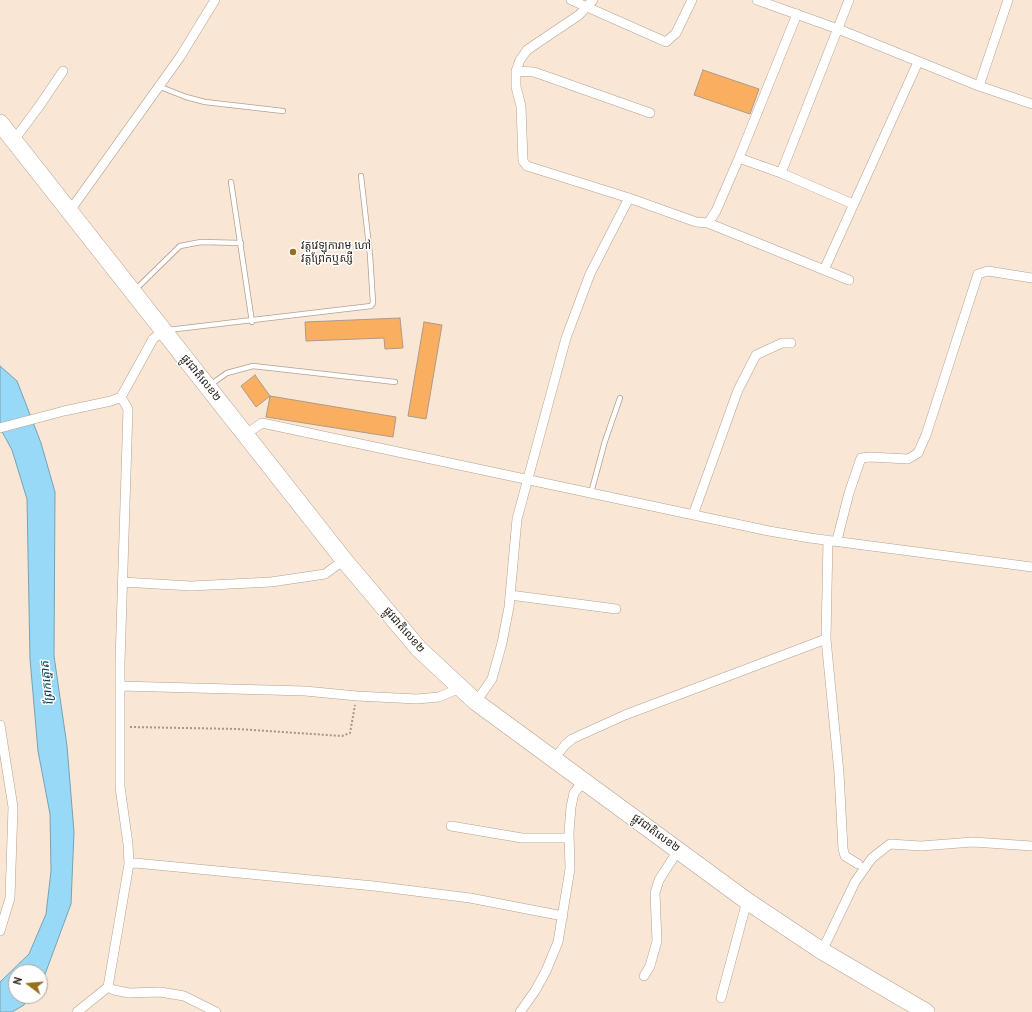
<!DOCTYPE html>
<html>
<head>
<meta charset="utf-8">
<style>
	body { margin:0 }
	#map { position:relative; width:1032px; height:1012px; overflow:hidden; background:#fae6d4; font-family:"PT Sans",sans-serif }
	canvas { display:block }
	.north { position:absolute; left:8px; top:964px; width:40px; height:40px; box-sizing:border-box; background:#fff; border:1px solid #a9a6a3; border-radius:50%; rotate:286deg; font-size:11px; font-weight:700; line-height:16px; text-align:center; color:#28211a }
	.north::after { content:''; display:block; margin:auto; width:14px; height:18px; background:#97701a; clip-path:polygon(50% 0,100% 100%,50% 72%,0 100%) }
</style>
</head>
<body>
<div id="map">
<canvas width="1032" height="1012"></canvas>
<div class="north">N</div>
</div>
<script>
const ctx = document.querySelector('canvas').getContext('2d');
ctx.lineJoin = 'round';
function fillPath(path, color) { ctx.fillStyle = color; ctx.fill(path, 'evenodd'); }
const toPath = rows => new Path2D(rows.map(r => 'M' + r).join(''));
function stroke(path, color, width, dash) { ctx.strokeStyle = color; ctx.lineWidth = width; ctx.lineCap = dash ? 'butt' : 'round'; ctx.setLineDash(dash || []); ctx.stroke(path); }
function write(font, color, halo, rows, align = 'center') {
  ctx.font = font + ' "PT Sans","Noto Sans Khmer",sans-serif'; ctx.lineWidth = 3; ctx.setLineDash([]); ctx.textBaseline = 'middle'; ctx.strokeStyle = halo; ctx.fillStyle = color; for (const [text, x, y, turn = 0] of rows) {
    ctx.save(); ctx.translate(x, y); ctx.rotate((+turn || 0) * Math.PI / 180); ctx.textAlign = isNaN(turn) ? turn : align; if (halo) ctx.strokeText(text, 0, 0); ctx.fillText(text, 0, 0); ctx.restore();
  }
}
const water = toPath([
	[0,366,17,381,41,443,55,492,54,656,67,746,74,832,71,904,44,977,40,983,40,972,16,972,16,996,30,996,24,1005,12,1012,0,1012,0,982,29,954,46,914,51,871,50,814,38,751,30,659,27,499,12,450,0,428,0,366]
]);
const building = toPath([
	[703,70,759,89,750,114,694,95,703,70],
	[400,318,403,348,385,349,384,338,306,341,305,322,400,318],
	[424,322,442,325,426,419,408,416,424,322],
	[255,375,270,396,256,407,241,386,255,375],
	[270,396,396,417,393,437,266,417,270,396]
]);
const path = toPath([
	[130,727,238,729,342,736,350,733,355,705]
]);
const lane = toPath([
	[158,86,186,97,205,102,283,111],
	[231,182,252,322],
	[135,290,180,246,201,242,241,243],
	[168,330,371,306,373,303,370,255,361,176],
	[210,385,227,373,253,366,395,382],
	[591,493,605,441,620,398]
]);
const street = toPath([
	[571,0,666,42,676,33,692,0],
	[593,0,579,15,527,50,520,60,516,71,516,87,521,106,523,161,527,166,629,198,696,222,708,223,849,280],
	[757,0,838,29,979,86,1032,104],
	[516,71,534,72,650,113],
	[979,86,1008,0],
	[14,140,40,105,63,71],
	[739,158,781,173,853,204],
	[781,173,849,0],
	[69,212,180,57,215,0],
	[708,223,716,211,739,158,797,14],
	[824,270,918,62],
	[0,428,64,411,111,401,121,397,153,339,163,331],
	[246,434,262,423,769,531,810,538,1032,567],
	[693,515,738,390,756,355,782,343,791,343],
	[828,540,826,639,839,773,843,849,845,856,858,864],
	[837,540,849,493,861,458,870,457,908,459,918,453,926,435,978,274,988,271,1032,278],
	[122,582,191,586,271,582,325,574,344,560],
	[510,595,616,609],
	[120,686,305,691,357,696,417,699,439,697,460,688],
	[476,702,492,679,502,643,509,607,517,519,566,338,590,274,629,198],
	[0,725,13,807,10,898,0,931],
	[554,759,565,745,572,739,625,715,826,639],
	[451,826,522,838,569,838],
	[129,864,135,863,374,886,470,898,563,916],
	[822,951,855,882,872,858,890,844,921,846,973,842,1032,846],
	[644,976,650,966,657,941,655,893,659,880,679,849],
	[108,987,114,990,129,993,160,992,184,996,216,1012],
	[721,998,747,901],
	[77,1012,108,987,129,864,128,844,120,787,120,662,128,409,121,397],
	[520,1012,535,991,546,971,558,942,570,869,569,832,571,807,574,793,584,781]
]);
const highway = toPath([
	[0,123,344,560,419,649,476,702,747,901,822,951,926,1012]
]);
const markers = [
	[293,252,4,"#97701a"]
];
const poiNames = [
	["វត្តវេឡុការាម ហៅ",301,246],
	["វត្តព្រែកឬស្សី",301,259]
];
const streetNames = [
	["ផ្លូវជាតិលេខ២",201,378,51],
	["ផ្លូវជាតិលេខ២",404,630,49],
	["ផ្លូវជាតិលេខ២",656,833,36]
];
const waterNames = [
	["ព្រែកត្នោត",47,683,-96]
];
fillPath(water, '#97d9f6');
stroke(water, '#76a2b4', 1);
fillPath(building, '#f9af5f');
stroke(building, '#ac9a89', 1);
stroke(lane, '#b3a190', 6);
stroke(street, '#b3a190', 10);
stroke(highway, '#b3a190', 18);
stroke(path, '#a59789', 2, [2, 2]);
stroke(lane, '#fff', 4.5);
stroke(street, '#fff', 9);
stroke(highway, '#fff', 17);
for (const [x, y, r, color] of markers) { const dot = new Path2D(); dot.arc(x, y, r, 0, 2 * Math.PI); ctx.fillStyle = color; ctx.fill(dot); stroke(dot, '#fff', 1.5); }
write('11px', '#28211a', '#fff', poiNames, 'left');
write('11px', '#28211a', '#fff', streetNames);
write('italic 12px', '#00384c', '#fff', waterNames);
</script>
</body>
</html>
